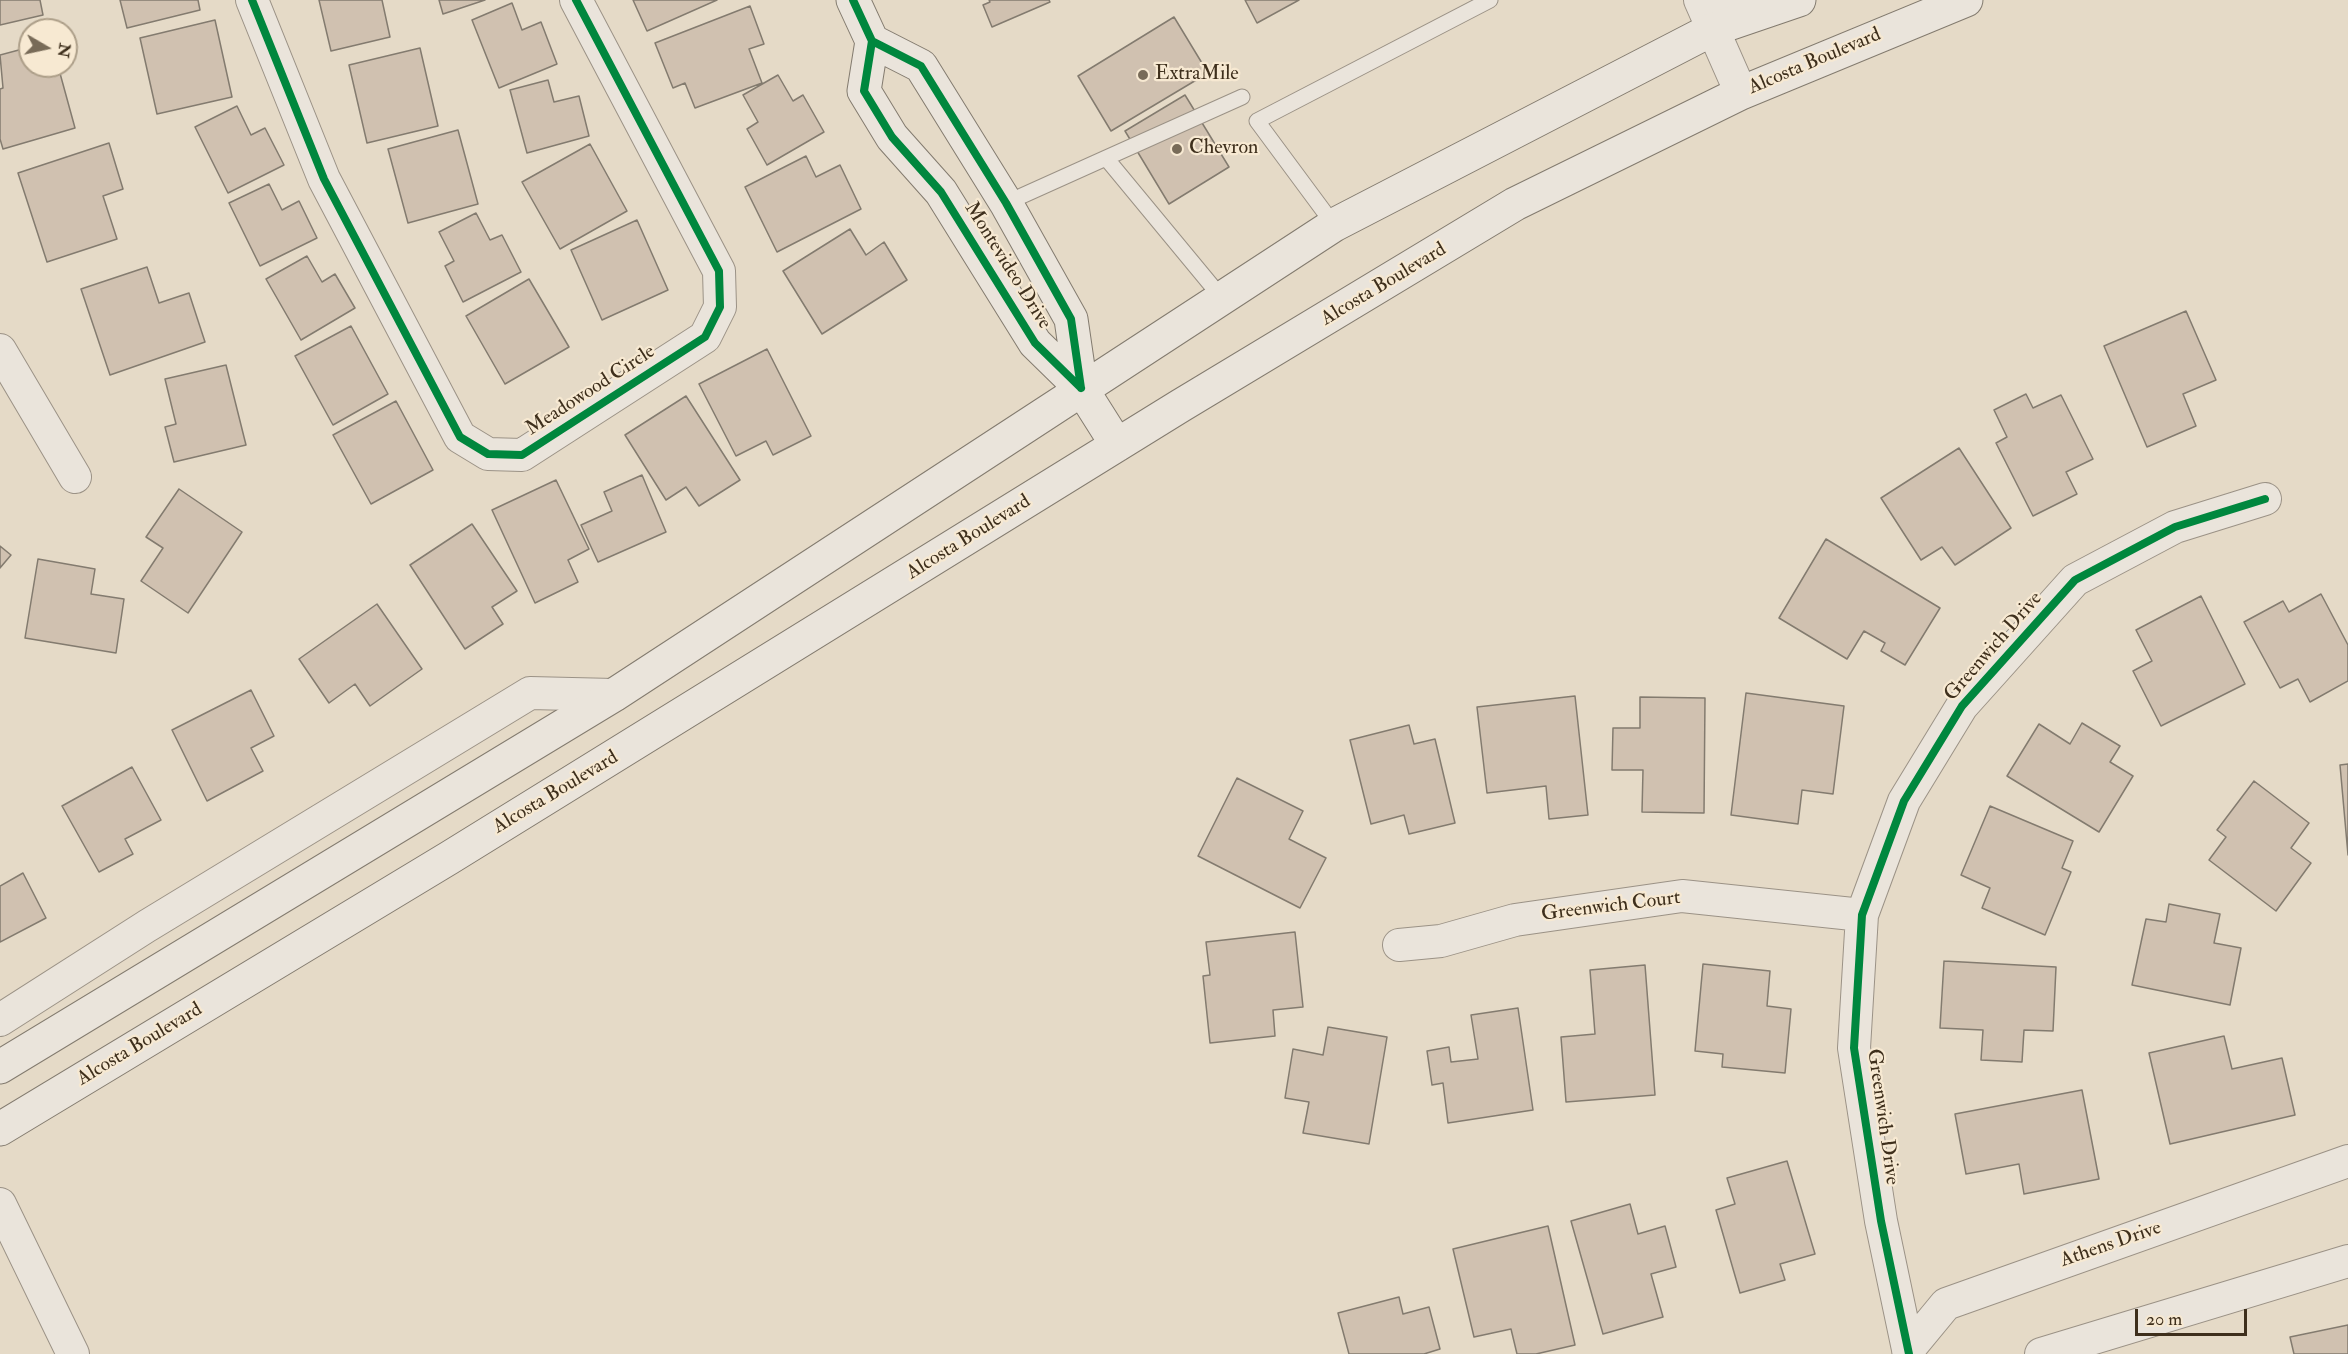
<!DOCTYPE html>
<html>
<head>
<meta charset="utf-8">
<style>
	body { margin:0 }
	#map { position:relative; width:2348px; height:1354px; overflow:hidden; background:#e5dac7; font-family:"IM FELL Double Pica",serif }
	canvas { display:block }
	.north { position:absolute; left:18px; top:18px; width:60px; height:60px; box-sizing:border-box; background:#f7e9d2; border:2px solid #ad9f89; border-radius:50%; rotate:99deg; font-size:16px; font-weight:700; line-height:24px; text-align:center; color:#3e2f1c }
	.north::after { content:''; display:block; margin:auto; width:21px; height:27px; background:#786b58; clip-path:polygon(50% 0,100% 100%,50% 72%,0 100%) }
	.scale { position:absolute; left:2135px; top:1309px; width:112px; height:27px; box-sizing:border-box; border:3px solid #3e2f1c; border-top:0; padding-left:8px; font-size:18px; line-height:21px; white-space:nowrap; color:#3e2f1c; -webkit-text-stroke:4px #f7e9d2; paint-order:stroke }
</style>
</head>
<body>
<div id="map">
<canvas width="2348" height="1354"></canvas>
<div class="north">N</div>
<div class="scale">20 m</div>
</div>
<script>
const ctx = document.querySelector('canvas').getContext('2d');
ctx.lineJoin = 'round';
function fillPath(path, color) { ctx.fillStyle = color; ctx.fill(path, 'evenodd'); }
const toPath = rows => new Path2D(rows.map(r => 'M' + r).join(''));
function stroke(path, color, width, dash) { ctx.strokeStyle = color; ctx.lineWidth = width; ctx.lineCap = dash ? 'butt' : 'round'; ctx.setLineDash(dash || []); ctx.stroke(path); }
function write(font, color, halo, rows, align = 'center') {
  ctx.font = font + ' "IM FELL Double Pica",serif'; ctx.lineWidth = 4.5; ctx.setLineDash([]); ctx.textBaseline = 'middle'; ctx.strokeStyle = halo; ctx.fillStyle = color; for (const [text, x, y, turn = 0] of rows) {
    ctx.save(); ctx.translate(x, y); ctx.rotate((+turn || 0) * Math.PI / 180); ctx.textAlign = isNaN(turn) ? turn : align; if (halo) ctx.strokeText(text, 0, 0); ctx.fillText(text, 0, 0); ctx.restore();
  }
}
const building = toPath([
	[0,0,40,0,43,15,0,25,0,0],
	[120,0,198,0,200,10,127,28,120,0],
	[319,0,382,0,390,37,331,51,319,0],
	[439,0,485,0,443,14,439,0],
	[633,0,717,0,647,31,633,0],
	[989,0,1049,0,1050,2,992,27,983,5,990,2,989,0],
	[1245,0,1299,0,1257,23,1245,0],
	[512,3,522,30,541,22,557,64,499,88,472,20,512,3],
	[750,6,764,44,749,49,762,83,695,108,685,83,673,88,655,43,750,6],
	[1174,17,1208,73,1111,131,1078,76,1174,17],
	[215,20,232,97,157,114,140,38,215,20],
	[30,47,30,66,58,66,75,128,3,149,0,139,0,89,3,88,0,55,30,47],
	[420,48,438,126,367,143,349,65,420,48],
	[778,75,793,101,803,95,824,132,767,165,747,129,758,122,743,95,778,75],
	[548,80,554,102,579,96,589,136,527,153,510,90,548,80],
	[1185,95,1229,167,1169,204,1125,131,1185,95],
	[237,106,251,135,265,128,284,165,228,193,195,127,237,106],
	[458,130,478,204,408,223,388,149,458,130],
	[109,143,123,189,103,196,117,239,47,262,18,173,109,143],
	[590,144,627,211,560,249,522,182,590,144],
	[806,156,816,177,840,165,861,209,777,252,745,187,806,156],
	[269,184,282,210,299,201,317,238,260,266,229,203,269,184],
	[476,213,490,240,502,235,521,272,463,302,445,266,454,261,439,232,476,213],
	[637,220,668,290,602,320,571,250,637,220],
	[850,229,866,255,884,242,907,280,822,334,783,271,850,229],
	[307,256,322,282,335,274,355,308,301,340,266,279,307,256],
	[147,267,159,303,189,293,205,342,110,375,81,289,147,267],
	[529,279,569,347,505,384,466,316,529,279],
	[2186,311,2216,380,2183,394,2196,426,2147,447,2104,346,2186,311],
	[351,326,388,394,333,425,295,356,351,326],
	[767,349,811,436,773,455,766,441,736,456,699,384,767,349],
	[226,365,246,445,174,462,165,427,176,424,165,379,226,365],
	[2026,394,2033,408,2061,395,2093,459,2066,472,2077,494,2033,516,1996,443,2007,437,1994,410,2026,394],
	[686,396,740,480,699,506,686,487,666,500,625,435,686,396],
	[396,401,433,470,371,504,333,435,396,401],
	[1959,448,2011,528,1955,565,1942,547,1921,560,1881,498,1959,448],
	[642,475,666,532,598,562,581,525,612,511,604,492,642,475],
	[556,480,589,549,568,560,578,582,535,603,492,510,556,480],
	[179,489,242,532,188,613,141,581,163,548,146,537,179,489],
	[472,524,517,591,492,607,503,624,465,649,410,565,472,524],
	[1826,539,1940,608,1905,665,1881,651,1885,643,1864,631,1847,659,1779,618,1826,539],
	[0,546,11,555,0,568,0,546],
	[38,559,95,569,91,594,124,599,116,653,25,638,38,559],
	[2321,594,2348,645,2348,681,2310,702,2298,679,2280,688,2244,622,2283,601,2289,612,2321,594],
	[2201,596,2245,684,2161,726,2133,671,2152,661,2136,630,2201,596],
	[377,604,422,669,370,706,355,684,329,703,299,659,377,604],
	[251,690,274,736,251,748,263,771,207,801,172,730,251,690],
	[1746,693,1844,706,1833,794,1802,790,1798,824,1731,815,1746,693],
	[1575,696,1588,815,1549,819,1546,786,1487,793,1477,707,1575,696],
	[1640,697,1705,698,1704,813,1642,812,1643,770,1612,770,1613,728,1640,728,1640,697],
	[2082,723,2120,746,2110,762,2133,776,2099,832,2007,776,2039,724,2070,744,2082,723],
	[1409,725,1414,744,1435,739,1455,823,1409,834,1404,815,1371,824,1350,740,1409,725],
	[2348,764,2348,855,2340,765,2348,764],
	[132,767,161,820,125,839,133,854,99,872,62,806,132,767],
	[1237,778,1303,811,1289,839,1326,858,1300,908,1198,856,1237,778],
	[2254,781,2309,823,2291,848,2311,863,2276,911,2209,860,2226,837,2217,830,2254,781],
	[1990,806,2073,841,2062,868,2071,872,2045,935,1982,908,1990,888,1961,875,1990,806],
	[23,873,46,918,0,942,0,886,23,873],
	[2169,904,2220,914,2214,943,2241,948,2230,1005,2132,985,2146,919,2166,922,2169,904],
	[1295,932,1303,1007,1273,1010,1275,1036,1210,1043,1203,976,1210,975,1206,942,1295,932],
	[1944,961,2056,967,2053,1031,2024,1030,2022,1062,1981,1060,1983,1030,1940,1028,1944,961],
	[1703,964,1770,971,1767,1006,1791,1009,1785,1073,1722,1067,1723,1054,1695,1051,1703,964],
	[1645,965,1655,1095,1566,1102,1561,1037,1595,1034,1590,970,1645,965],
	[1518,1008,1533,1110,1448,1123,1443,1083,1432,1085,1427,1051,1449,1047,1451,1062,1478,1059,1471,1015,1518,1008],
	[1328,1027,1387,1037,1369,1144,1303,1133,1309,1102,1285,1098,1293,1049,1323,1055,1328,1027],
	[2224,1036,2232,1069,2282,1058,2295,1115,2170,1144,2149,1053,2224,1036],
	[2082,1090,2099,1179,2024,1194,2019,1164,1966,1174,1955,1114,2082,1090],
	[1787,1161,1815,1254,1780,1264,1785,1280,1740,1293,1716,1210,1735,1204,1727,1178,1787,1161],
	[1630,1204,1638,1234,1665,1226,1676,1267,1651,1274,1663,1317,1603,1334,1571,1221,1630,1204],
	[1548,1226,1575,1345,1536,1354,1517,1354,1511,1329,1474,1337,1453,1249,1548,1226],
	[1399,1297,1403,1314,1429,1307,1440,1349,1424,1354,1349,1354,1338,1313,1399,1297],
	[2348,1325,2348,1354,2294,1354,2290,1337,2348,1325]
]);
const lane = toPath([
	[1106,158,1242,97],
	[1006,203,1106,158,1221,297],
	[1334,225,1257,121,1490,0]
]);
const street = toPath([
	[252,0,324,179,460,437,488,454,522,455,705,337,720,307,719,271,576,0],
	[1700,0,1741,93],
	[1711,30,1738,0],
	[0,350,75,477],
	[1399,945,1441,941,1515,920,1682,896,1862,915],
	[0,1020,147,926,530,693,614,695],
	[0,1204,73,1354],
	[1908,1350,1946,1304,2348,1161],
	[1909,1354,1881,1221,1854,1048,1862,915,1904,801,1962,706,2075,580,2175,527,2265,499],
	[2041,1354,2348,1261]
]);
const secondary = toPath([
	[853,0,872,41,864,91,892,137,941,192,1035,343,1081,388,1117,445],
	[872,41,921,66,1006,203,1071,319,1081,388],
	[0,1067,614,695,1334,225,1711,30,1799,0],
	[0,1129,449,858,1180,406,1515,204,1741,93,1966,0]
]);
const cycleway = toPath([
	[252,0,324,179,460,437,488,454,522,455,705,337,720,307,719,271,576,0],
	[853,0,872,41,864,91,892,137,941,192,1035,343,1081,388],
	[872,41,921,66,1006,203,1071,319,1081,388],
	[1909,1354,1881,1221,1854,1048,1862,915,1904,801,1962,706,2075,580,2175,527,2265,499]
]);
const markers = [
	[1143,75,6,"#786b58"],
	[1177,149,6,"#786b58"]
];
const streetNames = [
	["Alcosta Boulevard",1815,62,-23],
	["Montevideo Drive",1007,266,58],
	["Alcosta Boulevard",1384,285,-31],
	["Meadowood Circle",591,391,-33],
	["Alcosta Boulevard",969,538,-32],
	["Greenwich Drive",1994,647,-49],
	["Alcosta Boulevard",556,793,-31],
	["Greenwich Court",1611,907,-7],
	["Alcosta Boulevard",140,1045,-31],
	["Greenwich Drive",1882,1117,82],
	["Athens Drive",2111,1245,-19]
];
const poiNames = [
	["ExtraMile",1155,75],
	["Chevron",1189,149]
];
fillPath(building, '#d0c1b0');
stroke(building, '#837b6f', 1.5);
stroke(lane, '#9b9286', 17);
stroke(street, '#9b9286', 34);
stroke(secondary, '#837b6f', 35);
stroke(lane, '#eae4db', 15);
stroke(street, '#eae4db', 32);
stroke(secondary, '#eae4db', 33);
stroke(cycleway, '#00873e', 8);
for (const [x, y, r, color] of markers) { const dot = new Path2D(); dot.arc(x, y, r, 0, 2 * Math.PI); ctx.fillStyle = color; ctx.fill(dot); stroke(dot, '#f7e9d2', 2); }
write('20px', '#3e2f1c', '#f7e9d2', streetNames);
write('20px', '#3e2f1c', '#f7e9d2', poiNames, 'left');
</script>
</body>
</html>
